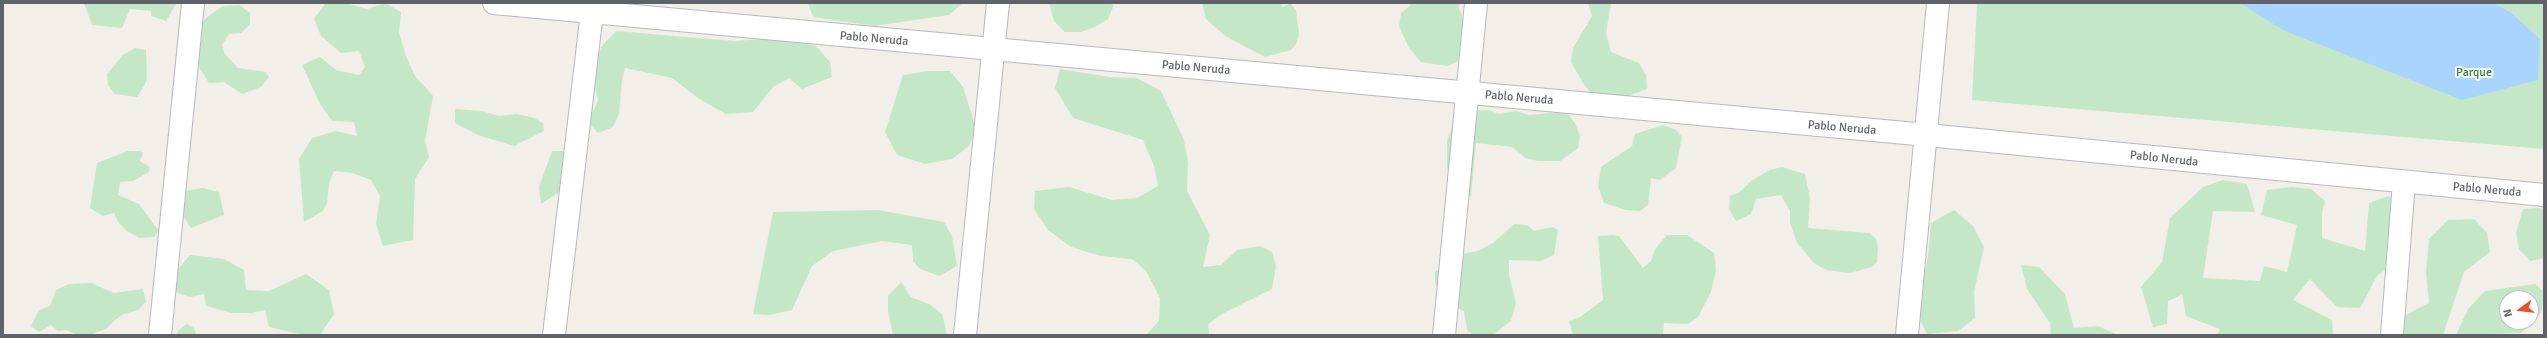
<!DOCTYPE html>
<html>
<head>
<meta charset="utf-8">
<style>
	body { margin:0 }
	#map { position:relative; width:2547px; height:338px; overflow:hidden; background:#f1efe7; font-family:Signika,sans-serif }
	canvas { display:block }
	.frame { position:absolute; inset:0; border:4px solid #5f6268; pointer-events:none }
	.north { position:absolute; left:2499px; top:290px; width:40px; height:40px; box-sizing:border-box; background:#fff; border:1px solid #bfc0c3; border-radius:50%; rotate:255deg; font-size:11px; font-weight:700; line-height:16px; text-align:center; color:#5f6268 }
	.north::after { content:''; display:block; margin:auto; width:14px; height:18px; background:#ea4e34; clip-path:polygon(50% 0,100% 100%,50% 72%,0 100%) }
</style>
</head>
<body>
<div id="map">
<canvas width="2547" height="338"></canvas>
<div class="frame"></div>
<div class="north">N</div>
</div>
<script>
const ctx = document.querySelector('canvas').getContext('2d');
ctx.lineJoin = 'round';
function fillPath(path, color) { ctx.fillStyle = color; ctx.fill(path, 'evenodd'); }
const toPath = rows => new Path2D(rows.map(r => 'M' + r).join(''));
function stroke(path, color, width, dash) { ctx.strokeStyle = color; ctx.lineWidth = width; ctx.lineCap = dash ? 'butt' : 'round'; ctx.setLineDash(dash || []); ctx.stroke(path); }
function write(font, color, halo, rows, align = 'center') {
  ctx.font = font + ' Signika,sans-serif'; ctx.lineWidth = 4; ctx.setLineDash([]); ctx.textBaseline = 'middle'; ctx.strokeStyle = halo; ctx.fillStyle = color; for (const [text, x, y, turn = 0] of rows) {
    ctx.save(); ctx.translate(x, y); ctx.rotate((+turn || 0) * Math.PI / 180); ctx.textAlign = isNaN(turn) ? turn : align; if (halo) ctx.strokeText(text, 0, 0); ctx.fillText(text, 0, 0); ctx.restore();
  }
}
const green = toPath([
	[84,3,177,3,166,21,151,16,151,11,130,9,122,28,92,25],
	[385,3,401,12,399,33,406,56,415,76,433,96,425,141,429,157,415,179,413,240,383,246,376,224,380,196,371,180,352,173,334,171,329,183,327,203,323,211,304,222,299,159,312,138,336,131,357,136,354,122,332,121,320,104,302,65,320,57,336,70,359,75,365,67,359,51,341,53,321,36,314,19,325,4,349,4,367,9],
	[808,3,963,3,949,15,874,26,813,17],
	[1049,3,1107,3,1114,5,1108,19,1095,27,1081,32,1065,32,1054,21],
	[1202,3,1280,3,1283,7,1290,3,1296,10,1299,34,1296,44,1291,50,1265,57,1225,36,1206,19],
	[1410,3,1460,3,1459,7,1465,26,1458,61,1448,66,1421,62,1409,48,1399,26,1401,13,1410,6],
	[1588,3,1611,3,1606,33,1611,52,1639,63,1646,75,1647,89,1623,98,1597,101,1583,83,1571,62,1573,48,1592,16],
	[1977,3,2544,3,2544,149,1972,100],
	[240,5,250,13,250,24,241,33,229,34,222,45,225,54,238,68,266,72,269,77,261,87,242,94,224,82,209,83,200,69,195,54,195,31,207,17,223,6],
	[616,31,734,41,778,38,816,46,830,62,832,77,802,89,789,78,773,87,753,112,726,114,698,98,672,78,625,68,622,80,619,114,613,127,598,133,588,122,598,101,593,75,601,47],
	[135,48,146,50,147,79,144,86,137,97,115,94,108,85,107,74,123,55],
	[1060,69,1110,77,1137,78,1161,91,1184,140,1188,163,1187,191,1210,235,1203,267,1221,265,1237,250,1260,246,1272,252,1276,266,1272,289,1224,313,1208,324,1209,335,1146,335,1159,321,1160,298,1146,271,1132,259,1101,256,1071,247,1048,230,1034,209,1035,191,1069,187,1112,200,1137,198,1158,186,1154,166,1143,140,1073,118,1055,88],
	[928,71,950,71,963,87,976,128,969,146,952,159,925,164,897,155,885,132,903,75],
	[455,109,482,111,499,116,517,114,534,118,543,123,544,131,514,146,478,135,455,123],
	[1489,110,1499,114,1516,111,1529,115,1562,112,1568,114,1575,123,1580,136,1578,148,1560,161,1538,161,1526,158,1512,147,1476,143,1471,196,1467,198,1453,187,1447,167,1447,141,1455,119,1470,111],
	[1663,125,1676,130,1682,137,1676,168,1660,180,1651,178,1648,205,1640,211,1626,210,1604,203,1598,186,1601,167,1632,146,1635,134],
	[128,151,140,151,143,153,140,161,150,167,149,172,133,181,120,182,118,195,139,204,159,231,154,237,139,238,127,231,119,223,114,213,103,216,90,208,97,163],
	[552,151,562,151,567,155,561,191,541,204,539,187],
	[1782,167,1805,174,1810,198,1808,228,1870,233,1876,239,1878,247,1877,262,1872,267,1850,273,1826,270,1814,263,1797,243,1790,223,1790,211,1781,195,1756,199,1751,214,1736,221,1729,209,1730,196,1740,192,1751,181,1770,170],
	[2223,180,2247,184,2255,212,2213,211,2203,278,2260,281,2264,266,2287,272,2297,225,2261,215,2267,190,2291,187,2311,189,2325,201,2322,213,2322,238,2365,251,2369,203,2389,196,2393,202,2389,267,2377,276,2360,308,2337,307,2310,279,2293,300,2332,320,2333,335,2217,335,2220,329,2186,316,2182,295,2168,301,2167,324,2153,327,2141,287,2162,262,2170,218,2203,187],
	[203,188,219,192,224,215,191,228,178,208,185,191],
	[2539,208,2544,209,2544,258,2530,261,2519,249,2516,233,2523,209],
	[878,210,944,222,952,236,957,266,940,276,920,269,913,261,912,245,882,241,833,251,812,266,792,310,769,315,753,314,773,212],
	[1954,210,1973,226,1984,247,1974,292,1975,318,1958,331,1927,334,1917,314,1928,256,1931,223],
	[2474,219,2487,233,2490,252,2464,272,2443,335,2391,335,2398,319,2429,303,2426,272,2429,239,2448,220],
	[1514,224,1527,225,1534,231,1553,227,1558,230,1554,255,1541,261,1509,260,1509,275,1516,303,1511,321,1493,335,1473,335,1467,330,1464,311,1442,301,1435,283,1435,272,1462,254,1478,251,1493,243],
	[1612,235,1619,236,1643,268,1651,261,1655,249,1667,235,1687,235,1714,253,1716,270,1711,292,1698,317,1688,324,1664,323,1663,335,1573,335,1569,321,1580,317,1603,300,1598,236],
	[190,255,224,259,244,270,246,290,269,291,306,274,329,290,334,314,320,335,304,335,269,327,265,310,252,313,231,313,206,306,204,294,190,297,175,292,174,274],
	[2021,265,2039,267,2065,294,2074,328,2098,326,2118,335,2051,335,2050,323,2027,289],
	[901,282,911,297,929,304,942,314,947,334,893,335,888,311,888,296],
	[91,283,114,293,143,289,146,302,138,310,124,314,115,320,106,329,89,335,77,335,66,330,58,331,51,325,39,332,31,326,39,310,50,306,56,290,69,284],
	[2535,284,2543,291,2542,310,2536,320,2521,333,2456,335,2468,309,2485,291],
	[2507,298,2531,298,2531,322,2507,322],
	[187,324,194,328,196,335,177,335,178,331]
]);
const water = toPath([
	[2240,3,2493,3,2510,12,2540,39,2538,80,2462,100,2285,31]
]);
const minor = toPath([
	[494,3,1927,135,2544,195],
	[160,335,193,3],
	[554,335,593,3],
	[965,335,998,3],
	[1444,335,1476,3],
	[1907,335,1938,3],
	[2392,335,2404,182]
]);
const streetNames = [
	["Pablo Neruda",874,39,5],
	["Pablo Neruda",1196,68,5],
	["Pablo Neruda",1519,98,5],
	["Pablo Neruda",1842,128,5],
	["Pablo Neruda",2164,159,6],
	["Pablo Neruda",2487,190,5]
];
const parkNames = [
	["Parque",2474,73]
];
fillPath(green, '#c4e8c7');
fillPath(water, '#a9d4ff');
stroke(minor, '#b7b9be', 24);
stroke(minor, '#fff', 22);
write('12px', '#5f6268', '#fff', streetNames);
write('12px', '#34823c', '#fff', parkNames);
</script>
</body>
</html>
